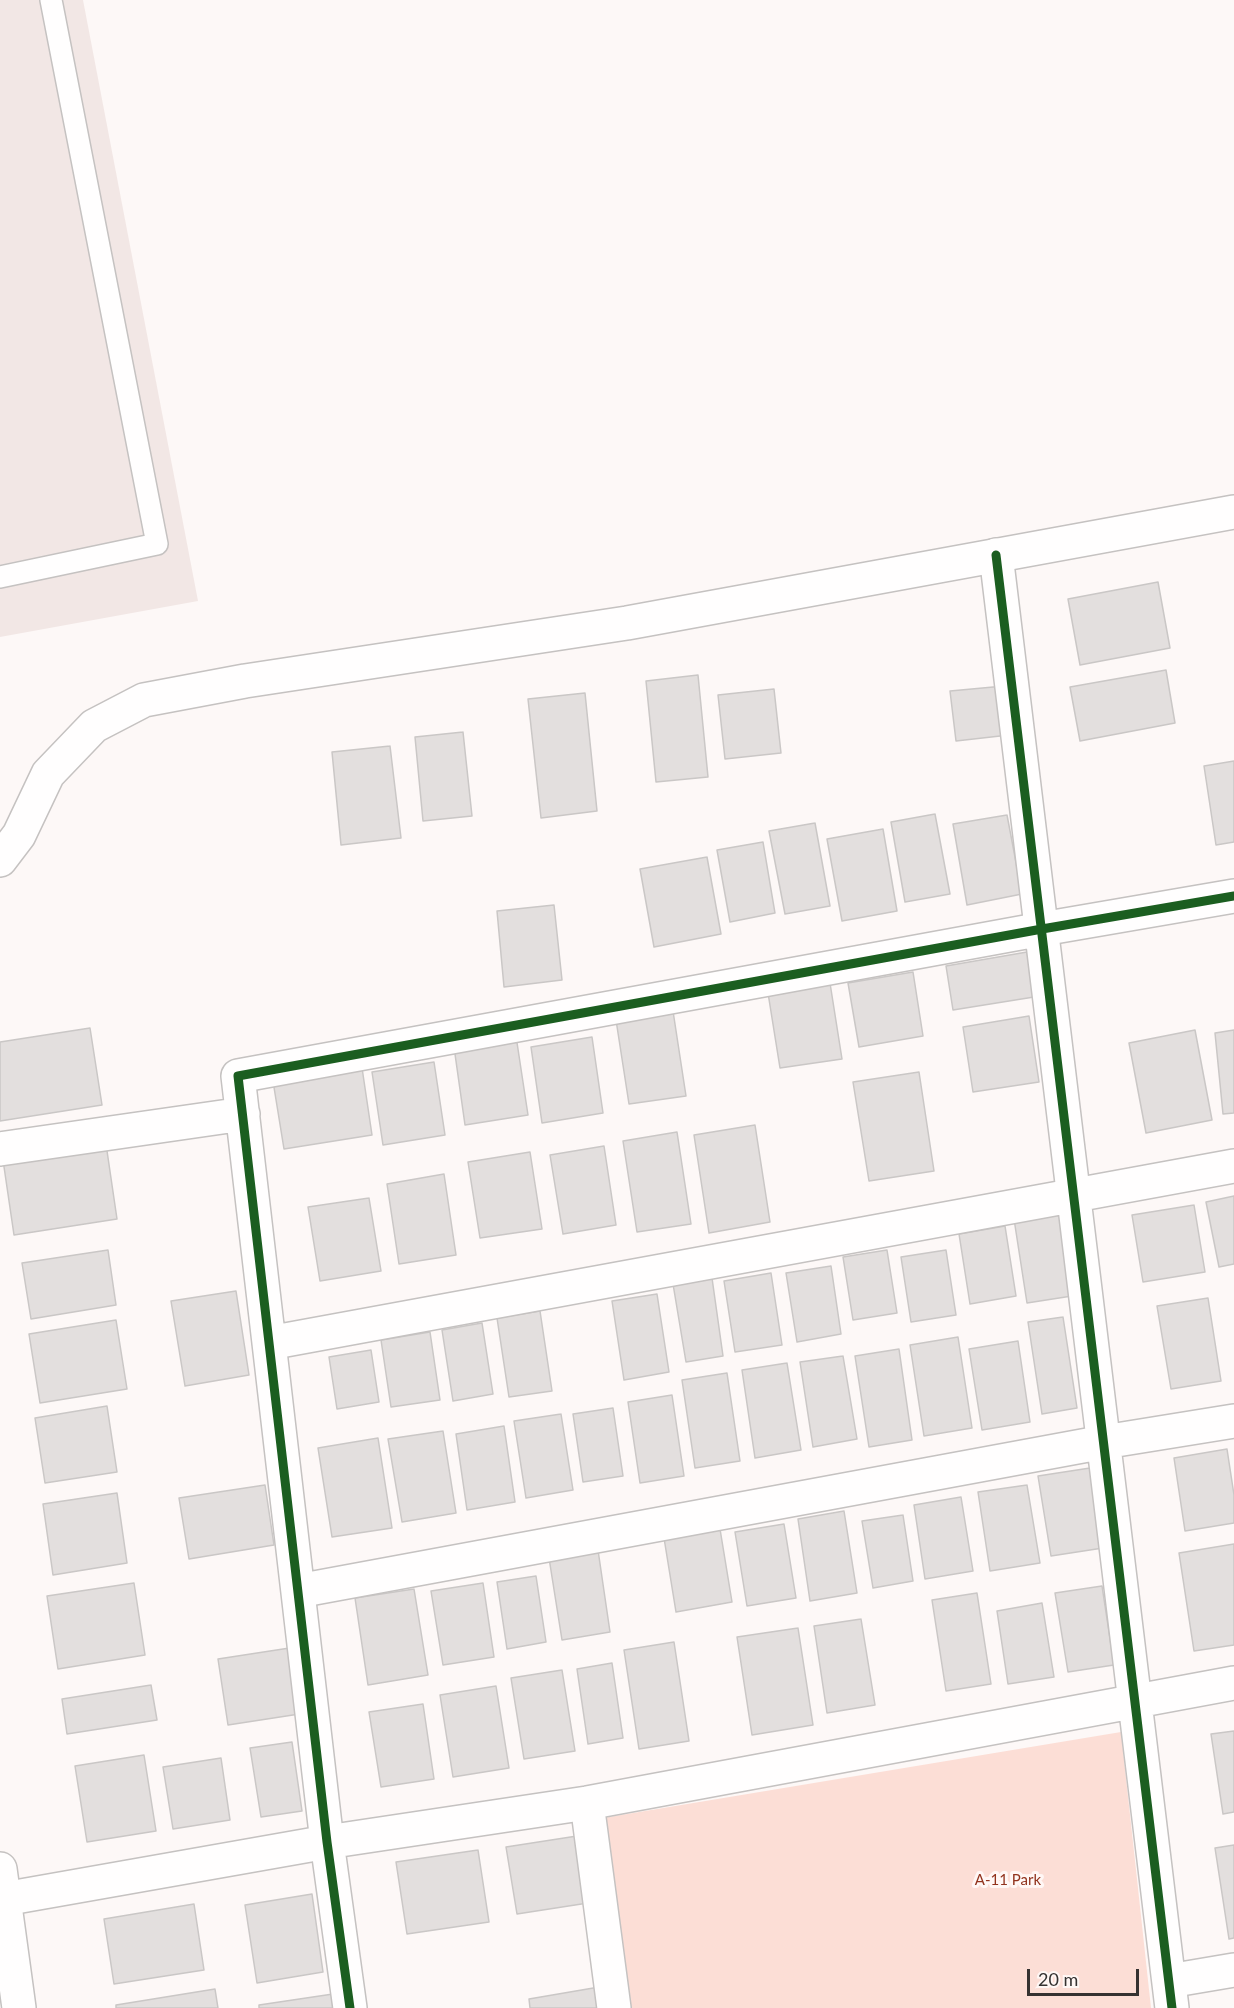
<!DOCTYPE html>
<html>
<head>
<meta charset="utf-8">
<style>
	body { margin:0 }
	#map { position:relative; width:1234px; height:2008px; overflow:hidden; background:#fdf8f7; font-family:Lato,sans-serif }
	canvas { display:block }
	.scale { position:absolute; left:1027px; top:1969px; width:112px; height:27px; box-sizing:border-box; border:3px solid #353231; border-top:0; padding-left:8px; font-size:18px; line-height:21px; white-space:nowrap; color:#353231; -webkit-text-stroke:4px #fff7f5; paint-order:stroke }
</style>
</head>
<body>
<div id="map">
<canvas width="1234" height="2008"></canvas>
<div class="scale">20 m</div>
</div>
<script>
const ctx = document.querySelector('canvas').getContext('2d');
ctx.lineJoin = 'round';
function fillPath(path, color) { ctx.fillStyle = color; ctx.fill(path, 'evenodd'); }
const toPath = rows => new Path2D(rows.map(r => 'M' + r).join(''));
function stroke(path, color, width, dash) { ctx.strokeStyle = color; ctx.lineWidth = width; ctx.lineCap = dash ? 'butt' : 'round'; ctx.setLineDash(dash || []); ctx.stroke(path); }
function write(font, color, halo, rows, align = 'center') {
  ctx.font = font + ' Lato,sans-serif'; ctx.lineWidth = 6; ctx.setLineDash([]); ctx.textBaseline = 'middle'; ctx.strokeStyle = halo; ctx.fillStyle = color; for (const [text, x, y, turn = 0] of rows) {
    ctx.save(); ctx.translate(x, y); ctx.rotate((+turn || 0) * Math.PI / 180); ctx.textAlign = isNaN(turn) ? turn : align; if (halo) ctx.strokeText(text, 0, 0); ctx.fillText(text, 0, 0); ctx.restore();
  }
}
const built = toPath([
	[0,0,83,0,198,601,0,637]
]);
const green = toPath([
	[1121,1732,1151,2008,624,2008,597,1819]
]);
const building = toPath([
	[1158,582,1170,648,1080,665,1068,599,1158,582],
	[1166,670,1175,723,1080,741,1070,687,1166,670],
	[698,675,708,777,656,782,646,681,698,675],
	[1004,686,1009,735,956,741,950,691,1004,686],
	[774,689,781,753,725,759,718,695,774,689],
	[585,693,597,811,541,818,528,699,585,693],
	[463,732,472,816,423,821,415,737,463,732],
	[390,746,401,838,341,845,332,752,390,746],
	[1234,761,1234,842,1216,845,1204,766,1234,761],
	[935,814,950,894,905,902,891,822,935,814],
	[1007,815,1022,894,967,905,953,824,1007,815],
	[815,823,830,906,785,914,769,831,815,823],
	[883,829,897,911,842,921,827,839,883,829],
	[763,842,775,913,730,922,717,850,763,842],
	[707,857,721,934,654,947,640,869,707,857],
	[554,905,562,980,504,987,497,911,554,905],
	[1027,952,1034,997,953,1010,946,966,1027,952],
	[913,972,923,1036,859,1047,848,983,913,972],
	[830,983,842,1059,780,1068,768,993,830,983],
	[673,1011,686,1096,629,1104,616,1020,673,1011],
	[1029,1016,1039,1082,973,1092,963,1027,1029,1016],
	[90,1028,102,1105,0,1121,0,1042,90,1028],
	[1195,1030,1212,1120,1146,1133,1129,1043,1195,1030],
	[1234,1030,1234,1113,1223,1114,1215,1033,1234,1030],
	[516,1036,528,1115,465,1125,454,1047,516,1036],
	[592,1037,603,1113,542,1123,531,1047,592,1037],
	[361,1061,372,1135,284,1149,272,1075,361,1061],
	[434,1062,445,1135,383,1145,372,1072,434,1062],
	[919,1072,934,1171,869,1181,853,1082,919,1072],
	[755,1125,770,1222,709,1233,694,1135,755,1125],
	[677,1132,691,1224,637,1232,623,1141,677,1132],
	[106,1144,117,1219,14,1235,3,1160,106,1144],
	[604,1146,616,1225,563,1234,550,1155,604,1146],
	[530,1152,542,1229,480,1238,468,1162,530,1152],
	[444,1174,456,1255,399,1264,387,1184,444,1174],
	[1234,1196,1234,1264,1219,1267,1206,1202,1234,1196],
	[369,1198,381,1271,320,1281,308,1207,369,1198],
	[1194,1205,1205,1272,1143,1282,1132,1215,1194,1205],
	[1059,1212,1072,1296,1027,1303,1014,1219,1059,1212],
	[1005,1226,1016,1296,970,1304,959,1234,1005,1226],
	[108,1250,116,1305,31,1319,22,1263,108,1250],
	[887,1250,897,1313,853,1320,843,1257,887,1250],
	[946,1250,956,1315,911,1322,901,1257,946,1250],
	[831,1266,841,1334,797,1342,786,1273,831,1266],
	[771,1273,782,1345,735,1352,724,1281,771,1273],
	[712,1278,723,1356,686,1362,673,1284,712,1278],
	[236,1291,249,1375,185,1386,171,1301,236,1291],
	[657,1294,669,1372,624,1380,612,1301,657,1294],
	[1208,1298,1221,1381,1171,1389,1157,1306,1208,1298],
	[540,1311,552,1391,509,1397,497,1318,540,1311],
	[1063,1317,1077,1408,1042,1414,1028,1322,1063,1317],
	[116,1320,127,1389,40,1403,29,1334,116,1320],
	[482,1323,493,1394,453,1401,442,1330,482,1323],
	[430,1332,440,1400,391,1407,381,1340,430,1332],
	[958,1337,972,1428,924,1436,910,1345,958,1337],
	[1018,1341,1030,1422,982,1430,969,1349,1018,1341],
	[899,1349,912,1440,869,1447,855,1356,899,1349],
	[371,1350,379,1402,337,1409,329,1357,371,1350],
	[843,1356,857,1439,813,1447,800,1362,843,1356],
	[787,1363,801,1450,755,1458,742,1370,787,1363],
	[727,1373,740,1461,695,1468,682,1380,727,1373],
	[672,1395,684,1476,640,1483,628,1402,672,1395],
	[107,1406,117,1472,45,1483,35,1418,107,1406],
	[613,1408,623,1476,583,1482,573,1414,613,1408],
	[561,1414,573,1490,526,1498,514,1421,561,1414],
	[504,1426,515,1502,467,1510,456,1434,504,1426],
	[443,1431,456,1513,402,1522,388,1439,443,1431],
	[378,1438,392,1528,332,1537,318,1448,378,1438],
	[1227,1449,1234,1495,1234,1523,1185,1531,1174,1458,1227,1449],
	[1090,1468,1103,1548,1051,1556,1038,1476,1090,1468],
	[265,1485,274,1545,189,1559,179,1498,265,1485],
	[1027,1485,1040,1563,990,1571,978,1492,1027,1485],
	[117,1493,127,1563,53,1575,43,1504,117,1493],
	[961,1497,973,1571,925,1579,914,1505,961,1497],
	[844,1511,857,1593,810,1601,798,1519,844,1511],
	[903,1515,913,1581,873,1588,862,1521,903,1515],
	[784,1524,796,1598,747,1606,735,1532,784,1524],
	[720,1529,732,1602,676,1612,664,1538,720,1529],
	[1234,1544,1234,1645,1194,1651,1179,1553,1234,1544],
	[598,1550,610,1632,562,1640,549,1558,598,1550],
	[536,1576,546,1642,507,1649,497,1582,536,1576],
	[134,1583,145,1655,58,1669,47,1596,134,1583],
	[483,1583,494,1657,443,1665,431,1591,483,1583],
	[1102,1586,1114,1665,1068,1672,1055,1593,1102,1586],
	[414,1589,428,1675,368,1685,355,1598,414,1589],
	[977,1593,991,1684,946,1691,932,1600,977,1593],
	[1042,1603,1054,1677,1008,1684,997,1611,1042,1603],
	[861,1619,875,1705,827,1713,814,1626,861,1619],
	[798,1628,813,1725,752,1735,737,1637,798,1628],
	[674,1642,689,1741,639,1749,624,1650,674,1642],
	[296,1647,306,1713,228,1725,218,1659,296,1647],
	[612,1663,623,1738,588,1744,577,1669,612,1663],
	[562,1670,575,1751,524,1759,511,1678,562,1670],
	[151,1685,157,1720,67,1734,62,1699,151,1685],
	[496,1686,509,1768,453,1777,440,1695,496,1686],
	[423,1704,434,1779,381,1787,369,1712,423,1704],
	[1234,1731,1234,1812,1223,1814,1211,1734,1234,1731],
	[292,1742,302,1811,261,1817,250,1748,292,1742],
	[144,1755,156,1831,87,1842,75,1766,144,1755],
	[221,1758,230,1820,173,1829,163,1767,221,1758],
	[577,1836,588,1903,517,1914,506,1847,577,1836],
	[1234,1845,1234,1938,1229,1939,1215,1848,1234,1845],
	[478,1850,489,1922,407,1934,396,1862,478,1850],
	[312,1894,323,1972,257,1983,245,1905,312,1894],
	[194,1904,204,1970,114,1984,104,1919,194,1904],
	[605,1986,608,2008,530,2008,529,1999,605,1986],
	[215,1989,218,2008,116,2008,116,2005,215,1989],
	[333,1994,335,2008,259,2008,259,2005,333,1994]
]);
const service = toPath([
	[0,577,157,544,51,0]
]);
const minor = toPath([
	[996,555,1172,2008],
	[0,1149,243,1114],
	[269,1343,1234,1166],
	[298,1591,1104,1442,1234,1421],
	[587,1803,614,2008],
	[4,1899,327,1842,587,1803,1234,1683],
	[1169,1981,1234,1970],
	[350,2008,327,1842,238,1076,1042,929,1234,896]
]);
const tertiary = toPath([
	[0,860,19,835,48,774,94,726,144,700,245,681,627,623,1234,512],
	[0,1869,19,2008]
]);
const cycleway = toPath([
	[996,555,1172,2008],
	[350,2008,327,1842,238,1076,1042,929,1234,896]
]);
const parkNames = [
	["A-11 Park",1008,1880]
];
fillPath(built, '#f2e7e5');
fillPath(green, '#fcded6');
fillPath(building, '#e3dfde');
stroke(building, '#cac7c6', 1.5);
stroke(service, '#c5c2c1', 24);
stroke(minor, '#c5c2c1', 36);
stroke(tertiary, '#c5c2c1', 36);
stroke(service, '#fffefe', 21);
stroke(minor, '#fffefe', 33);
stroke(tertiary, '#fffefe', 33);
stroke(cycleway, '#1b5e20', 9);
write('15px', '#91331d', '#fff7f5', parkNames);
</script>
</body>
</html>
